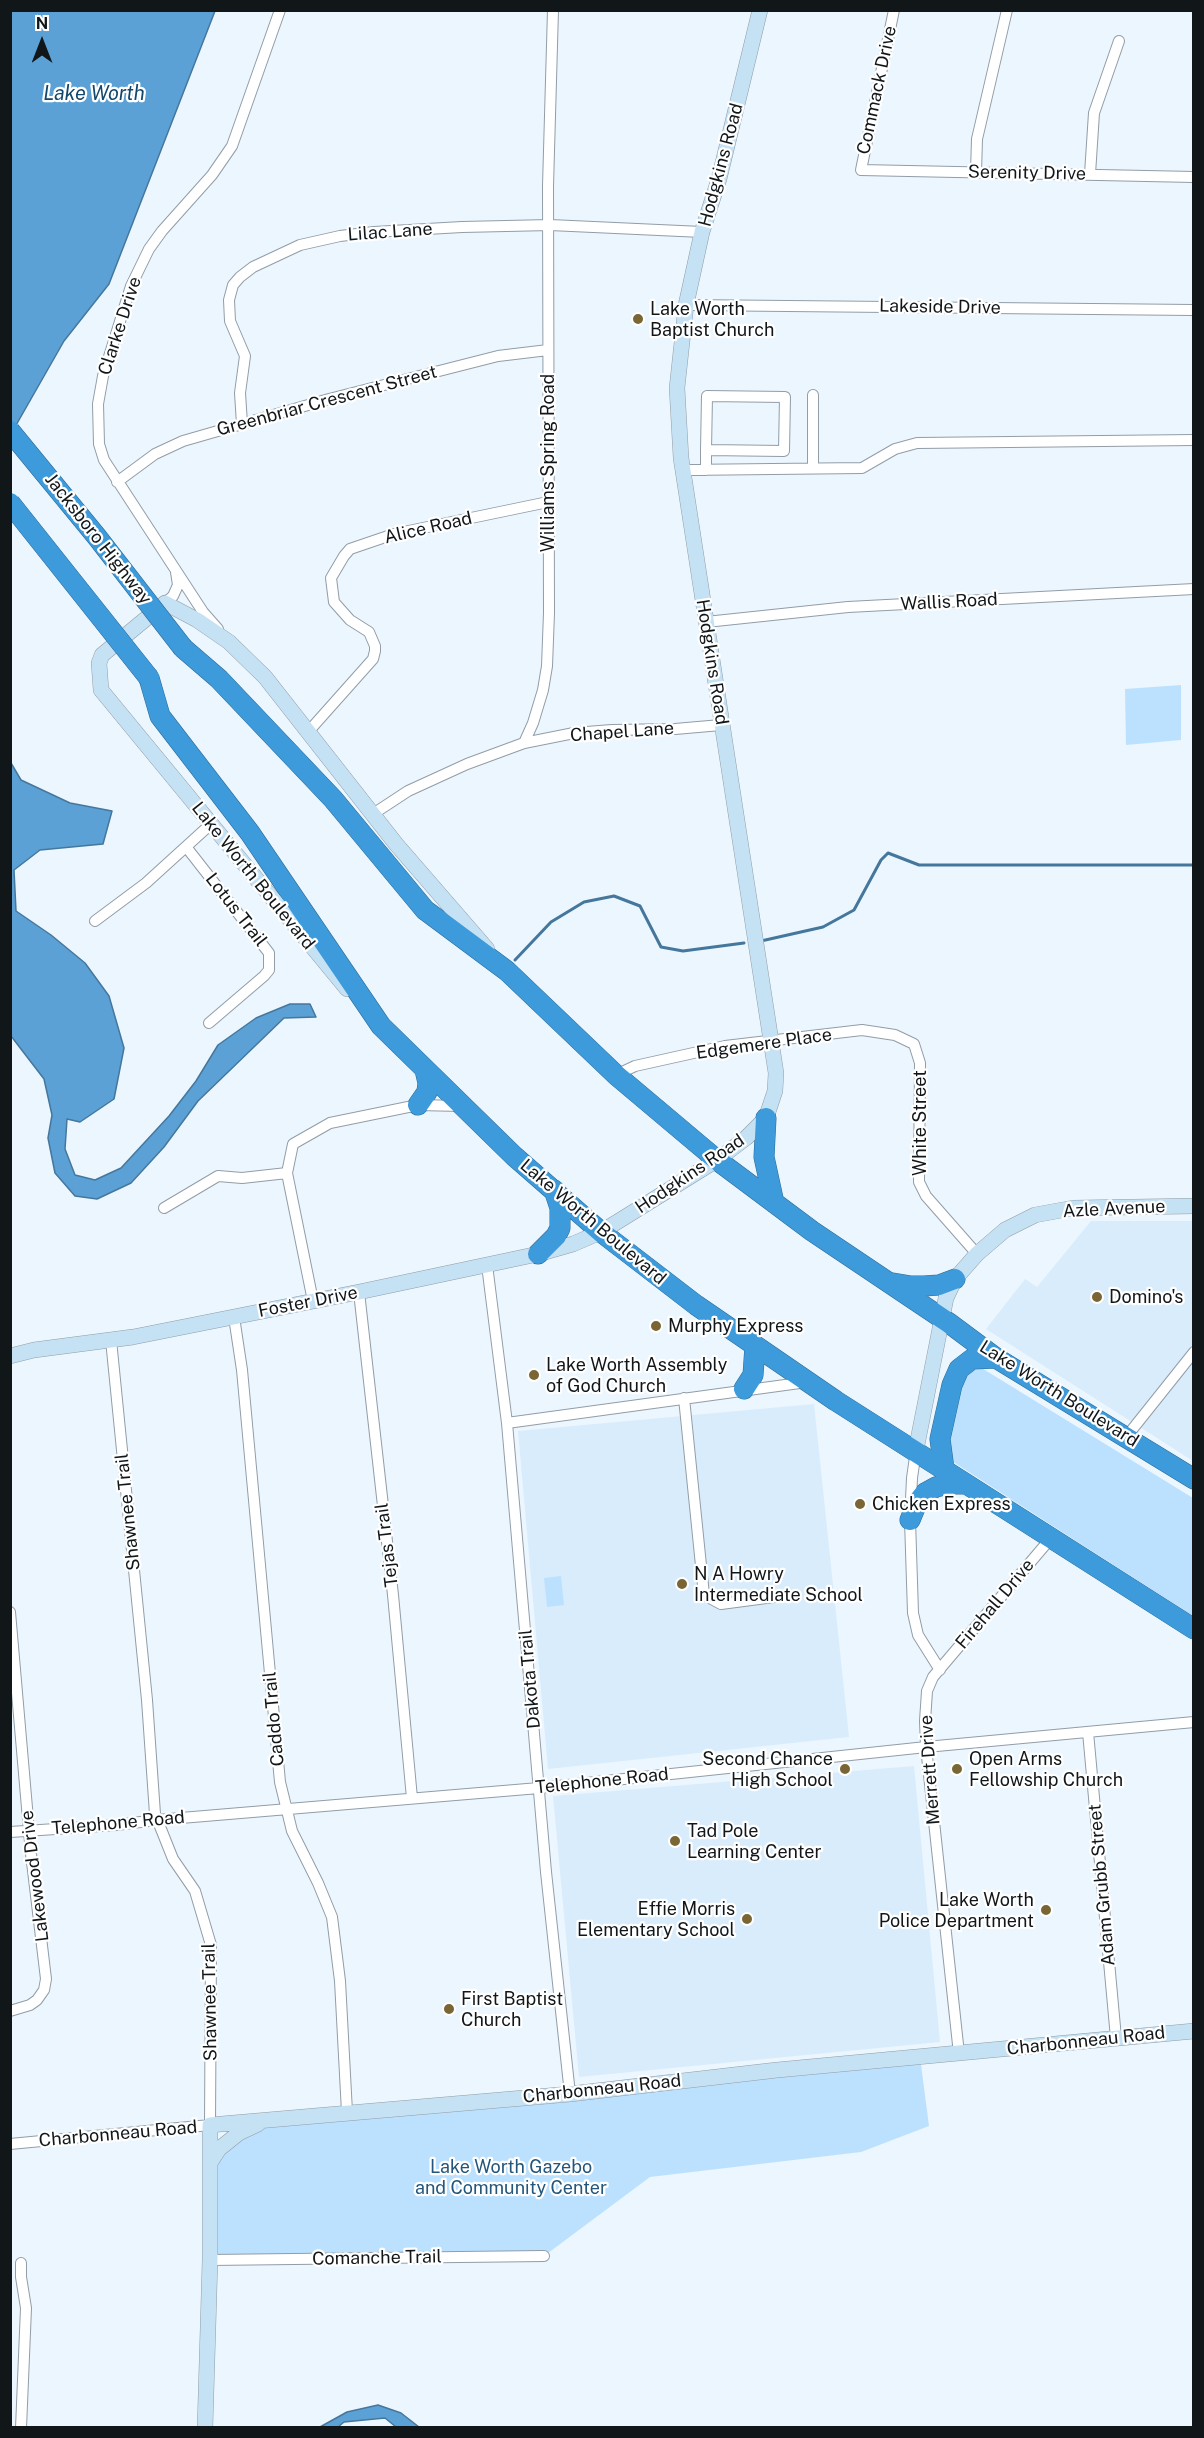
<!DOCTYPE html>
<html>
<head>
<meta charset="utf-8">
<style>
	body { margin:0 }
	#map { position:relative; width:1204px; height:2438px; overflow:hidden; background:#ecf6fe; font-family:"Public Sans",sans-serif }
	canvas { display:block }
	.frame { position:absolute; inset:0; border:12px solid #111619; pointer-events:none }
	.north { position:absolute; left:12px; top:12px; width:60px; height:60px; -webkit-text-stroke:4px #fff; paint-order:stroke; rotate:0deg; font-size:16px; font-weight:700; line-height:24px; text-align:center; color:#111619 }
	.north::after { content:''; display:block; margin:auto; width:21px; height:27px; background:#111619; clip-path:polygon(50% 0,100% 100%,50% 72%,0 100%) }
</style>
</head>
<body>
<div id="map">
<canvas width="1204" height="2438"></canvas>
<div class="frame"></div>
<div class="north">N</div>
</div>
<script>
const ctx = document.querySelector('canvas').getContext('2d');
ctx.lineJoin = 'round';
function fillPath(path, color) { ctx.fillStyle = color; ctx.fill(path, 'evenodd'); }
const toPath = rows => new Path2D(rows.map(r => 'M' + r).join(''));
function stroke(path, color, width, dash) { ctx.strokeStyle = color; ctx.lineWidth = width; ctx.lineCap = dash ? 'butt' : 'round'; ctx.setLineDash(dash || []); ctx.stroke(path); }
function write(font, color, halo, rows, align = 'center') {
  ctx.font = font + ' "Public Sans",sans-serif'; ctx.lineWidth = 4.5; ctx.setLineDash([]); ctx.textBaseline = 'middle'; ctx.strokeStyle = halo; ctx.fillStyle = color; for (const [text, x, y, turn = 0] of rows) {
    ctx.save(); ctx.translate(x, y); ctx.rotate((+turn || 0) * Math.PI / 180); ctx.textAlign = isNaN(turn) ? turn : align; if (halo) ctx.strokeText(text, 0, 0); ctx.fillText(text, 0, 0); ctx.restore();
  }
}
const built = toPath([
	[1091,1221,1193,1221,1193,1461,986,1329,1025,1279,1037,1287],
	[814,1404,849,1737,548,1769,518,1431],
	[914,1766,940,2042,579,2077,553,1796]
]);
const green = toPath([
	[1181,685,1181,740,1126,745,1125,689],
	[980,1367,1193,1498,1193,1616,947,1458,961,1375],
	[561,1576,564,1605,547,1607,544,1578],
	[920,2057,929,2126,861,2152,650,2177,544,2256,210,2260,210,2163,254,2126]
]);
const water = toPath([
	[11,11,215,11,109,284,64,341,11,434,11,11],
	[11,763,21,780,70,803,112,811,103,844,40,850,14,870,16,911,51,935,85,963,109,996,124,1048,114,1099,80,1122,67,1119,65,1149,75,1175,95,1180,121,1168,169,1116,196,1081,218,1045,256,1018,290,1004,310,1004,316,1017,284,1018,198,1101,164,1147,131,1183,97,1199,75,1196,55,1173,48,1138,52,1115,44,1079,11,1036,11,763],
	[378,2405,401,2413,419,2427,396,2427,385,2418,344,2422,338,2427,320,2427,347,2412,378,2405]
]);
const stream = toPath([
	[761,941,823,927,854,910,881,860,888,853,919,865,1194,865],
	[515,960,551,922,584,902,614,896,640,906,661,947,683,951,744,943]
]);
const street = toPath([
	[894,10,861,170,1194,177],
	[976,172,977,139,1007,10],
	[1090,174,1094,113,1119,41],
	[686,305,1194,310],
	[813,395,813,468],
	[242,424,240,393,245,356,230,321,229,300,233,285,240,277,253,267,300,245,340,236,374,232,462,227,550,225,702,232],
	[683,470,862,468,895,449,917,443,1194,440],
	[706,470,706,450,707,396,785,397,784,451,706,450],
	[117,482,155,454,183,441,329,399,498,356,548,350],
	[165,603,173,596,178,585,176,572],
	[706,622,848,607,1194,589],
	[218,629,203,612,104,460,99,444,98,404,103,376,131,286,149,249,162,231,212,175,232,146,280,10],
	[308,732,373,659,375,651,375,646,369,632,350,620,334,602,331,578,344,556,350,549,394,534,548,502],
	[524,743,574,733,612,730,675,729,721,725],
	[373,814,408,791,467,764,524,743,533,723,543,690,547,666,549,613,548,186,553,10],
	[187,848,269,953,269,970,264,976,209,1023],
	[95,921,146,883,212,823],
	[616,1075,635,1066,725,1046,862,1030,895,1035,914,1044,920,1063,919,1182,926,1196,977,1254],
	[164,1208,218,1176,242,1178,287,1173],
	[487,1265,507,1423,546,1872,570,2094],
	[359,1292,393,1595,412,1798],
	[313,1301,287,1173,293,1144,330,1123,418,1105,461,1106],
	[234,1317,242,1370,280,1782,292,1831,318,1883,332,1917,340,1981,347,2112],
	[684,1398,704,1595,721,1604,789,1595],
	[507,1423,807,1382],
	[1127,1436,1194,1352],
	[916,1450,912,1478,910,1520,913,1613,918,1635,940,1670],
	[10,1612,31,1854,46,1979,44,1990,37,2000,30,2005,10,2011],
	[1088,1732,1116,2038],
	[10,1832,116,1825,157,1820,539,1788,926,1747,1194,1722],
	[959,2054,926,1747,925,1721,927,1691,933,1677,1051,1538],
	[10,2144,210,2125,211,1945,195,1891,173,1859,155,1814,147,1700,111,1340],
	[210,2260,544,2256],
	[21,2428,26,2308,21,2277,21,2263]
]);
const secondary = toPath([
	[347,989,101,690,99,663,102,655,165,603,197,620,229,642,265,677,396,844,487,949],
	[10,1356,34,1350,133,1337,359,1292,538,1254,573,1244,601,1232,717,1160,746,1138,766,1118,775,1091,776,1073,681,458,677,388,686,305,702,232,719,179,760,10],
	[916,1450,946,1298,955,1279,977,1254,1005,1230,1035,1215,1073,1208,1194,1206],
	[210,2163,219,2149,239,2133,258,2124],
	[205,2428,210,2260,210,2125,570,2094,777,2070,1194,2031]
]);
const highway = toPath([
	[183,648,219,679,333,799,425,910,507,971,616,1075,717,1160,812,1231,949,1323,996,1358,1194,1479],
	[149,678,160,716,250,833,381,1026,514,1156,601,1232,696,1305,836,1401,1194,1629],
	[418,1105,427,1092,428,1083,425,1070],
	[766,1118,764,1157,774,1203],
	[538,1254,556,1236,560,1228,560,1208,554,1190],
	[893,1283,911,1286,924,1286,939,1285,955,1279],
	[744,1389,753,1375,755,1346],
	[944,1469,940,1439,952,1385,959,1369,972,1359,996,1358],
	[910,1520,917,1503,925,1493,936,1487,947,1484,965,1484]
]);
const highwayBridge = toPath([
	[10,431,97,537,183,648],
	[10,503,149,678]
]);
const markers = [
	[638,319,6,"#796634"],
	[1097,1297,6,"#796634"],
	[656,1326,6,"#796634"],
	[534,1375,6,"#796634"],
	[860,1504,6,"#796634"],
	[682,1584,6,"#796634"],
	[845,1769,6,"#796634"],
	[957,1769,6,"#796634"],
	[675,1841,6,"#796634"],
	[1046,1910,6,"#796634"],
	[747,1919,6,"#796634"],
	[449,2009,6,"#796634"]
];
const streetNames = [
	["Commack Drive",877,90,-78],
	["Hodgkins Road",721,165,-75],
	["Serenity Drive",1027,173,1],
	["Lilac Lane",390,232,-4],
	["Lakeside Drive",940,307,1],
	["Clarke Drive",120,326,-72],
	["Greenbriar Crescent Street",327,401,-15],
	["Williams Spring Road",548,463,-90],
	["Alice Road",428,528,-13],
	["Jacksboro Highway",98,539,52],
	["Wallis Road",949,602,-3],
	["Hodgkins Road",712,662,81],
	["Chapel Lane",622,732,-4],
	["Lake Worth Boulevard",253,876,51],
	["Lotus Trail",236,910,52],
	["Edgemere Place",764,1044,-8],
	["White Street",920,1123,-90],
	["Hodgkins Road",690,1174,-34],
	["Azle Avenue",1114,1209,-3],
	["Lake Worth Boulevard",593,1222,40],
	["Foster Drive",308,1302,-11],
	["Lake Worth Boulevard",1059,1394,32],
	["Shawnee Trail",128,1512,-96],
	["Tejas Trail",387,1545,-97],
	["Firehall Drive",995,1604,-50],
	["Dakota Trail",530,1679,-95],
	["Caddo Trail",274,1719,-95],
	["Merrett Drive",930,1770,-94],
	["Telephone Road",602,1781,-6],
	["Telephone Road",118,1823,-5],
	["Lakewood Drive",35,1876,-97],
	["Adam Grubb Street",1102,1885,-95],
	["Shawnee Trail",210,2002,-91],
	["Charbonneau Road",1086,2041,-6],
	["Charbonneau Road",602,2089,-6],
	["Charbonneau Road",118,2134,-5],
	["Comanche Trail",377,2258,-1]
];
const poiNames = [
	["Lake Worth",650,309],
	["Baptist Church",650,330],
	["Domino's",1109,1297],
	["Murphy Express",668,1326],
	["Lake Worth Assembly",546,1365],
	["of God Church",546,1386],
	["Chicken Express",872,1504],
	["N A Howry",694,1574],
	["Intermediate School",694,1595],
	["Second Chance",833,1759,"right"],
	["High School",833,1780,"right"],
	["Open Arms",969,1759],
	["Fellowship Church",969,1780],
	["Tad Pole",687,1831],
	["Learning Center",687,1852],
	["Lake Worth",1034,1900,"right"],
	["Police Department",1034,1921,"right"],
	["Effie Morris",735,1909,"right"],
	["Elementary School",735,1930,"right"],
	["First Baptist",461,1999],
	["Church",461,2020]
];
const parkNames = [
	["Lake Worth Gazebo",511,2167],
	["and Community Center",511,2188]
];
const waterNames = [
	["Lake Worth",94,94]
];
fillPath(built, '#d9ecfc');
fillPath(green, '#bce1ff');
fillPath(water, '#5ba1d6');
stroke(water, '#45779d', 1.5);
stroke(stream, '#45779d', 3);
stroke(street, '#929da7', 12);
stroke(secondary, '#929da7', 16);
stroke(highway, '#2e6c97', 21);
stroke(street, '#fff', 10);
stroke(secondary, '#c5e1f4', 15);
stroke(highway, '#3d9adb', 20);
stroke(highwayBridge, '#2e6c97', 21, []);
stroke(highwayBridge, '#3d9adb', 20);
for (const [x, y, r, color] of markers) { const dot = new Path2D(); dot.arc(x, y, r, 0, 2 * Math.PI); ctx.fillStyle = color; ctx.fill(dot); stroke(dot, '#fff', 2); }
write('18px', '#111619', '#fff', streetNames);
write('18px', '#111619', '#fff', poiNames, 'left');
write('18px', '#23567a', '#fff', parkNames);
write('italic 20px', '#13486c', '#fff', waterNames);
</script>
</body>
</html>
